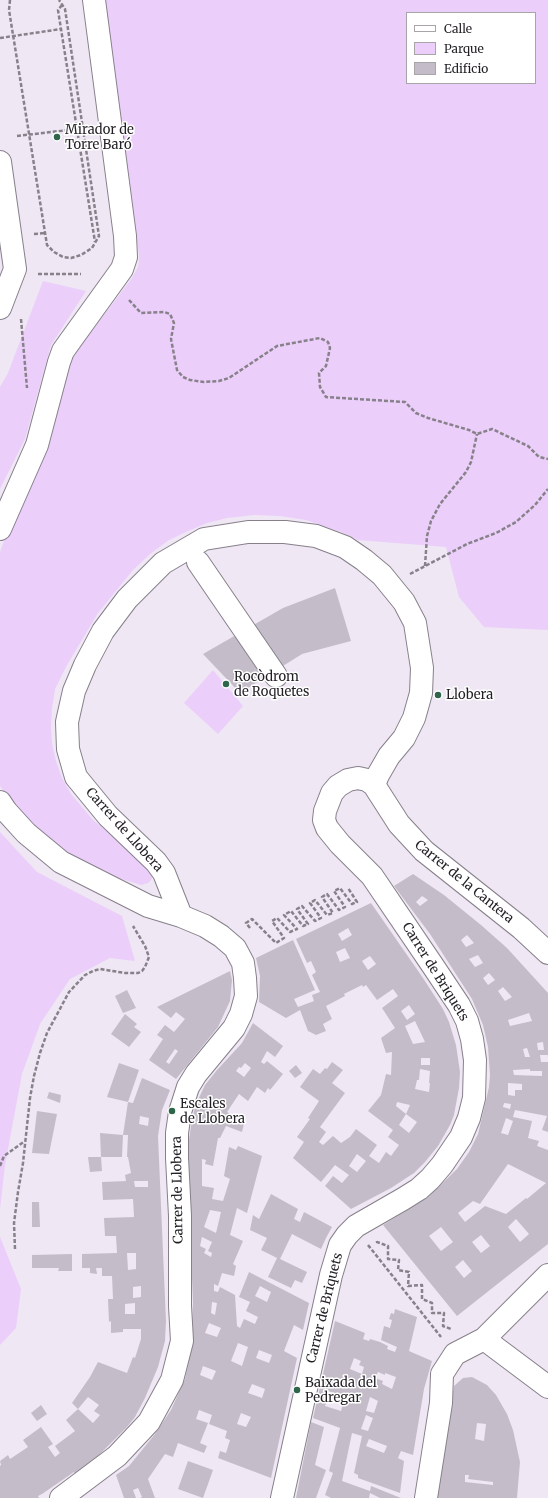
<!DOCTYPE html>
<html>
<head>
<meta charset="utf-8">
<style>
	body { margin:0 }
	#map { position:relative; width:548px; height:1498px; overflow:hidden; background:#efe7f4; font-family:Merriweather,serif }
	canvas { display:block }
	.legend { position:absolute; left:406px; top:12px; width:130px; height:72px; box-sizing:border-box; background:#fff; border:1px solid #a7a5a7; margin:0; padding:5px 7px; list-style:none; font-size:12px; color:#221f24 }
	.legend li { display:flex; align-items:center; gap:8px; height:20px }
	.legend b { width:20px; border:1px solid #a7a5a7 }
</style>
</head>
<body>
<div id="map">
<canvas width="548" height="1498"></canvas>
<ul class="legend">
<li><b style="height:5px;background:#fff"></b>Calle</li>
<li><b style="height:11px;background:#ebcefa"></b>Parque</li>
<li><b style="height:11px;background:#c4bdc9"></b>Edificio</li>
</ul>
</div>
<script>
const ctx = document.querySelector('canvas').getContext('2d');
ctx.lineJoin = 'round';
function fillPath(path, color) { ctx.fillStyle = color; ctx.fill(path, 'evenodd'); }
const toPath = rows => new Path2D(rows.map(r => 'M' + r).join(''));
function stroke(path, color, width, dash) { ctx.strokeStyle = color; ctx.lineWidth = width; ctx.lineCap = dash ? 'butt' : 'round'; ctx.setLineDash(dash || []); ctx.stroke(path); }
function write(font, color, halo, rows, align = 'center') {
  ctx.font = font + ' Merriweather,serif'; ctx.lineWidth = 3; ctx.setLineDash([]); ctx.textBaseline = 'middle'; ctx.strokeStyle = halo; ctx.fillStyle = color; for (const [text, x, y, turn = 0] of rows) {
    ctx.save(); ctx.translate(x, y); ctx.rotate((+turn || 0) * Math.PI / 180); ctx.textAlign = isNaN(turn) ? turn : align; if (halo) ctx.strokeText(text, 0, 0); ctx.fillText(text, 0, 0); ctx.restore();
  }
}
const green = toPath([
	[99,0,548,0,548,630,484,627,459,597,446,547,358,540,341,532,306,520,280,516,254,515,227,518,207,523,188,531,169,540,150,554,133,570,98,613,67,665,55,689,52,708,51,726,52,744,56,761,62,778,71,794,93,820,146,863,153,875,151,880,148,883,141,885,112,876,85,864,72,857,36,828,11,802,0,786,0,552,72,357,132,278,138,267,139,260,139,254],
	[407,13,535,13,535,83,407,83],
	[43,281,86,291,51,345,25,439,0,489,0,387,8,373],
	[213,670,243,706,218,734,184,703],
	[0,832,37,872,122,916,135,961,110,958,70,979,40,1024,22,1074,5,1165,0,1209],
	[0,1237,21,1289,16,1328,0,1345]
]);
const building = toPath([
	[335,588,351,641,302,654,240,693,203,654,283,608],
	[413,874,444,895,481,925,507,948,548,993,548,1055,540,1055,541,1062,548,1062,548,1132,542,1130,547,1116,515,1110,513,1117,532,1121,528,1138,539,1141,537,1146,548,1150,548,1244,457,1316,383,1225,427,1198,457,1169,469,1152,478,1134,489,1087,490,1075,488,1047,483,1025,472,999,430,934,394,886],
	[422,896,428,900,420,906,416,902],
	[467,935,474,943,466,947,461,940],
	[478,955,483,963,475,967,469,959],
	[489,973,495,980,488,985,483,978],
	[503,987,512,997,505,1001,498,991],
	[529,1013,532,1021,510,1026,508,1020],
	[543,1042,544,1050,538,1050,537,1043],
	[527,1048,530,1057,525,1057,523,1049],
	[530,1069,530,1071,542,1071,542,1076,514,1075,513,1070],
	[508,1083,522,1084,522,1090,515,1090,515,1096,508,1095],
	[504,1103,511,1104,510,1109,503,1107],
	[506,1118,513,1121,508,1135,501,1133],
	[508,1164,546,1183,527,1199,526,1198,506,1214,485,1206,465,1222,458,1213,473,1201,480,1204],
	[516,1219,529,1234,520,1242,508,1227],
	[441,1227,453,1242,441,1251,429,1236],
	[481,1235,490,1246,481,1253,472,1242],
	[463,1260,472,1271,464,1278,455,1267],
	[371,903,423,978,443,1009,449,1022,456,1045,460,1072,459,1088,454,1115,450,1125,438,1146,425,1162,414,1173,391,1188,351,1209,325,1186,333,1176,342,1183,349,1175,335,1165,321,1182,293,1158,304,1142,297,1137,310,1119,308,1118,319,1101,300,1087,313,1069,320,1074,325,1068,327,1069,332,1062,343,1070,332,1083,345,1093,320,1127,326,1132,319,1142,323,1145,333,1136,341,1143,350,1137,356,1129,377,1145,369,1156,379,1163,386,1152,391,1156,399,1145,388,1137,393,1130,368,1111,381,1095,386,1074,391,1075,392,1052,386,1053,381,1038,395,1028,382,1008,398,996,393,989,377,1000,366,985,363,987,362,985,344,994,345,996,326,1006,332,1019,323,1024,326,1031,316,1035,308,1031,300,1010,286,1018,259,1002,260,976,256,958,293,940,315,990,294,999,298,1007,314,1001,312,995,320,992,312,975,316,972,311,961,307,963,296,939],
	[348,928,352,935,342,941,338,934],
	[345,948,350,958,340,962,336,952],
	[370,956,376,964,368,970,362,961],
	[409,1005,415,1014,407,1020,401,1011],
	[415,1021,425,1042,413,1044,405,1026],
	[421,1058,430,1058,430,1065,421,1065],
	[420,1069,430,1071,429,1083,430,1083,429,1092,415,1089,417,1080,419,1080],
	[397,1102,410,1105,406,1114,417,1122,409,1133,399,1125,406,1114,396,1106],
	[357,1154,366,1161,357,1172,349,1166],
	[230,971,232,980,230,1001,218,1027,176,1079,149,1060,163,1039,157,1035,165,1025,174,1032,185,1019,176,1012,171,1018,157,1007],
	[175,1049,178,1051,169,1064,166,1062],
	[127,990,136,1008,123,1013,115,996],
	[125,1014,137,1024,134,1027,141,1032,129,1047,111,1034],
	[253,1023,283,1046,275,1057,267,1051,261,1062,264,1064,267,1061,283,1074,270,1090,268,1088,265,1093,257,1087,248,1101,239,1094,227,1112,244,1123,242,1132,226,1126,220,1138,218,1138,213,1166,205,1164,206,1160,202,1159,202,1186,214,1188,212,1199,223,1201,230,1179,224,1176,229,1147,236,1150,238,1146,262,1156,247,1213,237,1208,230,1235,243,1241,233,1264,236,1266,234,1276,222,1273,218,1286,214,1284,214,1291,218,1292,220,1287,235,1295,237,1326,240,1328,244,1319,255,1324,258,1317,246,1311,250,1302,239,1297,249,1272,309,1303,303,1330,294,1325,284,1351,297,1358,271,1478,218,1458,220,1451,226,1453,230,1440,225,1438,227,1431,209,1424,212,1415,199,1410,196,1419,208,1423,200,1443,207,1446,204,1453,178,1443,173,1457,165,1454,148,1479,155,1498,140,1498,142,1497,138,1488,133,1490,136,1498,124,1498,116,1475,129,1466,155,1434,171,1410,185,1379,191,1349,193,1303,187,1154,192,1119,196,1104,205,1085,217,1070,242,1043],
	[245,1063,251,1068,244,1077,236,1071,239,1067,241,1068],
	[210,1210,221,1212,216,1233,204,1227],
	[202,1237,212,1242,208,1251,212,1253,211,1257,204,1253,206,1249,200,1246],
	[260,1286,271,1292,267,1302,255,1296],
	[212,1302,217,1303,215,1315,211,1313],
	[209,1323,221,1328,217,1337,205,1333],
	[238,1343,248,1347,242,1366,231,1361],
	[259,1350,272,1355,269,1363,256,1358],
	[203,1366,216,1371,212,1380,200,1375],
	[252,1384,265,1389,262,1398,248,1393],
	[241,1413,251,1417,246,1427,237,1424],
	[119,1063,139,1070,128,1102,107,1097],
	[296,1065,302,1073,295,1078,289,1071],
	[142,1078,170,1090,162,1110,158,1136,166,1321,165,1341,158,1367,145,1398,135,1417,127,1427,96,1458,75,1475,74,1472,42,1494,38,1496,39,1498,0,1498,0,1466,1,1465,0,1461,8,1455,10,1459,28,1447,23,1440,41,1427,53,1444,48,1447,55,1457,60,1453,55,1446,75,1431,66,1420,78,1409,93,1423,100,1415,94,1411,99,1405,88,1397,78,1409,72,1403,90,1377,98,1362,127,1373,133,1357,135,1358,141,1339,141,1329,123,1329,123,1332,111,1333,111,1321,109,1322,108,1299,113,1299,112,1276,102,1276,102,1268,96,1268,97,1274,90,1273,90,1268,82,1268,82,1254,117,1253,116,1236,105,1236,104,1218,134,1217,133,1199,103,1200,102,1182,126,1181,125,1175,131,1173,128,1157,127,1157,128,1135,123,1135,128,1102,133,1103],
	[140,1116,149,1118,148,1126,139,1124],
	[134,1181,148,1181,148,1187,135,1187],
	[127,1253,136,1253,136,1269,128,1270],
	[141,1286,141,1297,133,1298,133,1287],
	[135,1303,135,1314,125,1314,125,1304],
	[49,1092,61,1095,60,1103,47,1098],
	[37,1111,57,1114,49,1154,32,1153],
	[100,1133,123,1135,122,1157,101,1157],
	[88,1157,101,1157,102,1171,90,1172],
	[271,1194,298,1209,294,1219,300,1222,304,1212,332,1227,326,1238,321,1249,292,1234,280,1259,307,1272,302,1283,295,1280,291,1288,268,1277,277,1258,261,1250,267,1238,250,1230,253,1215,259,1219],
	[32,1202,39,1202,40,1227,32,1227],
	[72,1254,72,1271,58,1271,59,1268,32,1268,32,1255],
	[395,1309,417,1317,409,1351,432,1361,424,1389,413,1455,401,1451,398,1458,404,1461,400,1493,358,1478,358,1475,354,1473,362,1436,352,1433,342,1481,370,1491,371,1486,401,1498,380,1498,370,1493,369,1498,331,1498,325,1495,333,1473,329,1471,340,1428,313,1418,335,1321,365,1333,363,1339,369,1341,370,1339,380,1342,388,1346,387,1349,395,1352,397,1347,381,1340,384,1326,390,1328,392,1320,389,1319,391,1313,394,1314],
	[354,1358,361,1361,359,1365,364,1367,362,1374,350,1369],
	[378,1372,385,1375,385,1373,396,1377,392,1389,382,1384,383,1381,375,1378],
	[328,1391,345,1397,341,1411,325,1406,328,1398,326,1398],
	[370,1397,378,1401,374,1413,366,1411],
	[366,1415,373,1418,368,1431,361,1429],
	[369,1439,387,1446,384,1453,366,1446],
	[472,1377,487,1385,496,1395,507,1414,513,1430,520,1462,517,1498,435,1498,454,1386,463,1378],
	[477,1423,486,1424,484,1441,475,1439],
	[465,1475,469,1475,468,1479,493,1482,493,1485,465,1482],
	[41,1405,47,1414,37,1421,31,1413],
	[311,1422,324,1427,315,1465,326,1470,316,1498,296,1498],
	[188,1461,213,1470,203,1498,178,1489]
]);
const path = toPath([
	[10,0,9,10,47,245,54,252,63,257,71,258,81,255,92,248,99,236,65,9,59,0],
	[62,5,58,10,61,29,95,242],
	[0,38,61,29],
	[17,136,77,129],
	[34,234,45,233],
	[38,274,81,274],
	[129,300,141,313,164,312,170,314,174,323,171,339,177,370,183,377,190,380,204,382,219,381,229,378,277,346,320,338,328,342,330,348,326,366,319,373,320,387,326,397,405,402,416,413,428,418,469,430,477,434,492,429,528,446,539,457,548,459],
	[21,319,27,388],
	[425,566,427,536,431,521,440,504,466,472,471,462,477,434],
	[410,574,467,544,496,533,516,522,535,505,548,489],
	[250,928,246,923,252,919,276,943,284,938,272,921,277,918,290,932,297,929,284,915,291,911,303,926,308,924,297,909,302,906,315,921,321,918,310,903,315,900,327,915,333,913,322,897,327,894,339,910,345,907,334,891,340,888,352,904,357,902,348,888],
	[0,1166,4,1156,25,1141],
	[377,1241,377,1242,388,1246,388,1259,399,1260,398,1270,409,1272,408,1286,422,1285,422,1299,432,1303,432,1313,444,1313,443,1326,451,1329],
	[368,1245,441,1337],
	[15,1249,14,1223,18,1192,23,1163,30,1098,34,1076,40,1053,47,1033,69,992,85,975,93,971,100,969,125,973,138,973,142,971,145,967,149,957,145,946,133,926]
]);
const minor = toPath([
	[0,162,15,269,0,308],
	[0,529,37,445,59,362,63,351,68,344,122,269,126,257,125,236,94,0],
	[198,562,276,676],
	[0,802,6,811,26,833,61,862,148,906,181,916],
	[484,1339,548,1387],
	[61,1498,117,1456,149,1422,172,1380,182,1341,180,1306,180,1216,177,1158,177,1133,180,1112,188,1087,196,1074,234,1028,241,1014,246,996,245,978,243,963,235,948,221,936,205,926,181,916,164,873,156,862,108,816,76,777,68,749,67,722,74,691,85,665,103,631,127,599,163,563,204,539,248,532,285,532,316,536,345,547,364,560,382,575,404,602,415,623,422,668,421,693,414,718,404,738,389,756,378,775,374,785],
	[282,1498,331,1275,340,1245,347,1235,356,1226,403,1199,419,1189,430,1179,442,1165,461,1137,469,1118,474,1098,475,1060,472,1039,467,1021,459,1005,433,966,372,876,340,844,327,828,324,820,325,811,332,793,338,786,348,780,358,778,367,780,374,785,399,824,424,851,521,928,548,953],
	[426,1498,441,1403,442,1374,455,1354,484,1339,548,1275]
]);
const markers = [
	[57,137,4,"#2f654a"],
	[226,684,4,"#2f654a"],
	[438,695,4,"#2f654a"],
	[172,1111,4,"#2f654a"],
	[297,1390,4,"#2f654a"]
];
const poiNames = [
	["Mirador de",65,130],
	["Torre Baró",65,145],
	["Rocòdrom",234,677],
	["de Roquetes",234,692],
	["Llobera",446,695],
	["Escales",180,1104],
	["de Llobera",180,1119],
	["Baixada del",305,1383],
	["Pedregar",305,1398]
];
const streetNames = [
	["Carrer de Llobera",124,830,48],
	["Carrer de la Cantera",464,882,39],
	["Carrer de Briquets",435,972,58],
	["Carrer de Llobera",178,1190,-91],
	["Carrer de Briquets",325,1308,-76]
];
fillPath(green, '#ebcefa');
fillPath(building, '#c4bdc9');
stroke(minor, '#87808b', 24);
stroke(path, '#87818a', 2.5, [4, 2]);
stroke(minor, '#fff', 22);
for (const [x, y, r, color] of markers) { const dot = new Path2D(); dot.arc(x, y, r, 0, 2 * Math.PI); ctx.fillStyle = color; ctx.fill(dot); stroke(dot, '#fff', 1.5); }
write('13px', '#221f24', '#fff', poiNames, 'left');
write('13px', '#221f24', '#fff', streetNames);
</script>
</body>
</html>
